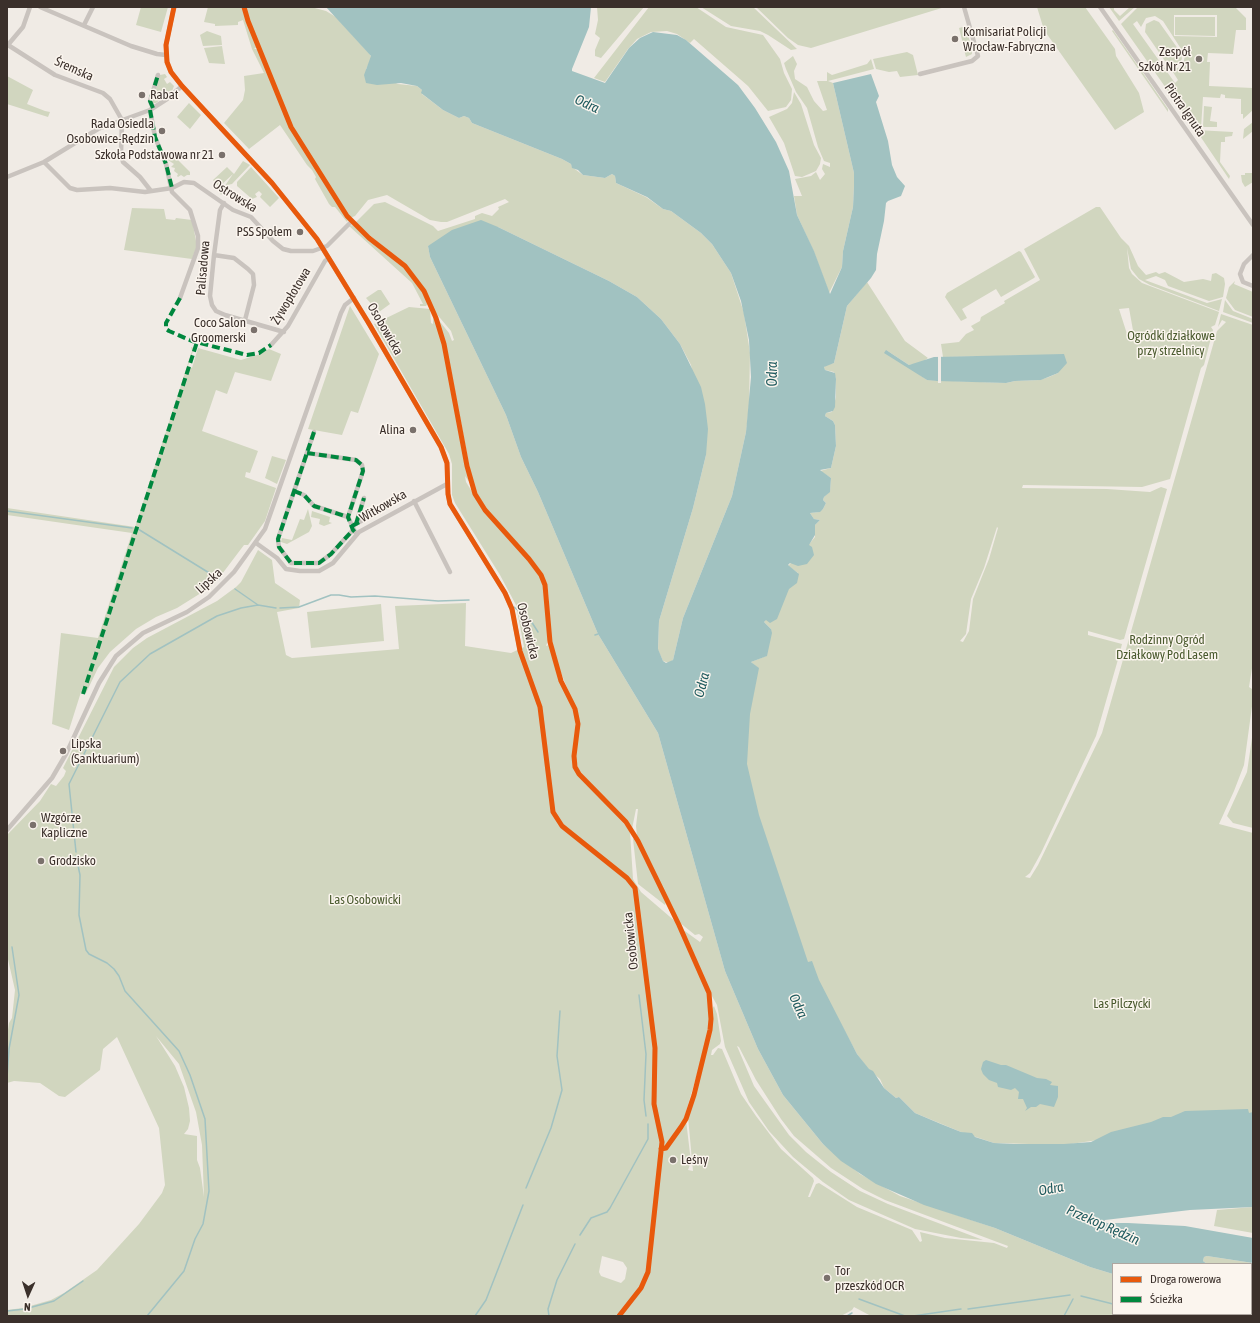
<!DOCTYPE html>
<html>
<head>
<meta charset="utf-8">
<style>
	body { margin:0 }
	#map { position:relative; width:1260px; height:1323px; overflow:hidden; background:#f0ebe5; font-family:"Asap Condensed",sans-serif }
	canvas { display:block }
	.frame { position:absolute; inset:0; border:8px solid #3b302b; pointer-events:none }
	.legend { position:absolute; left:1112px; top:1263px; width:140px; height:52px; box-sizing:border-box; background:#fbf5ee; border:1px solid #aea6a0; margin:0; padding:5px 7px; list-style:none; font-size:12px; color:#3b302b }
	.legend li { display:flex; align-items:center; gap:8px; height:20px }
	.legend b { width:20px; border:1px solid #aea6a0 }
	.north { position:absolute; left:8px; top:1275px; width:40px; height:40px; -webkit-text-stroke:3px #fbf5ee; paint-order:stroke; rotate:183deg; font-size:11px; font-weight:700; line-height:16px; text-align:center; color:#3b302b }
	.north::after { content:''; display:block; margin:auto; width:14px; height:18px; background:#3b302b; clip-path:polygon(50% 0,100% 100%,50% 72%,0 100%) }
</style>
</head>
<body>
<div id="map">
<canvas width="1260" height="1323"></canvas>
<div class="frame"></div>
<ul class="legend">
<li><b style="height:5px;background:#e8590c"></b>Droga rowerowa</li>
<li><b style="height:5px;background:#00873e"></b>Ścieżka</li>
</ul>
<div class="north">N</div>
</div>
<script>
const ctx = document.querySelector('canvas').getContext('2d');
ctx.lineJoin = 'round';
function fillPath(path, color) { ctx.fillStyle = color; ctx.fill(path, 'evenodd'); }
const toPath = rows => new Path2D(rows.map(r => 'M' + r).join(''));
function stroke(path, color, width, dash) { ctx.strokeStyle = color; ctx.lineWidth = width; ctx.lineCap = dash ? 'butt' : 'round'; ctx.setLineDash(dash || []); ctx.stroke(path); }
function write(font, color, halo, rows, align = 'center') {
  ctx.font = font + ' "Asap Condensed",sans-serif'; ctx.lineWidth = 3; ctx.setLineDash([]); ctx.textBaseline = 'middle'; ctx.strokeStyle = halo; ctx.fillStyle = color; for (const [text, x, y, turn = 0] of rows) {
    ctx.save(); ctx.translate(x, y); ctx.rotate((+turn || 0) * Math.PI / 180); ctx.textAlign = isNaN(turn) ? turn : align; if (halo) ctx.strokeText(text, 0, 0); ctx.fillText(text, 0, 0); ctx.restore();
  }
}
const green = toPath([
	[141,7,168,7,161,32,136,25],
	[208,7,243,7,257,47,254,49,258,49,290,127,348,220,347,222,335,207,332,207,329,204,315,179,316,177,312,170,307,165,280,125,249,149,224,123,243,100,245,90,244,76,264,73,252,49,243,20,238,22,238,25,215,26,215,24,204,22],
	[245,7,311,7,326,11,336,17,369,53,372,58,366,69,398,84,417,86,422,90,422,94,443,110,459,118,464,116,469,118,472,123,562,159,571,164,572,167,583,175,605,178,612,174,615,176,616,183,646,197,663,209,671,211,701,233,712,244,731,273,744,313,750,353,749,406,746,432,732,496,683,618,673,660,669,663,663,661,658,650,659,621,693,508,706,455,691,365,680,344,661,319,637,297,609,281,498,227,428,246,430,257,506,415,521,457,538,492,598,634,658,733,725,971,758,1049,783,1095,823,1144,860,1174,900,1196,995,1228,1090,1267,1113,1274,1113,1314,1139,1314,1144,1316,871,1316,854,1307,852,1310,841,1316,7,1316,7,1310,23,1308,51,1300,64,1293,97,1270,139,1224,162,1193,165,1185,159,1128,117,1037,103,1049,100,1070,65,1097,59,1096,40,1083,14,1081,7,1083,7,1037,9,1023,12,1018,15,990,7,955,7,835,40,801,51,784,56,786,64,776,66,771,63,768,114,667,133,648,147,638,217,601,236,587,241,582,258,550,272,560,275,583,300,600,299,608,277,612,286,655,292,658,399,649,395,606,466,603,465,646,511,653,524,647,516,605,500,575,455,503,452,495,452,464,449,454,374,324,409,307,430,309,431,323,433,324,433,313,441,337,470,483,465,476,466,482,481,506,537,570,544,585,548,640,546,646,549,645,558,676,575,715,576,733,573,756,574,766,581,778,627,827,630,832,633,879,641,892,676,922,708,994,710,1019,707,1040,683,1122,684,1123,686,1120,691,1162,688,1170,693,1171,688,1117,709,1042,712,1009,714,1006,717,1014,721,1041,720,1044,712,1050,711,1055,713,1055,718,1048,722,1049,741,1094,756,1116,781,1149,813,1178,814,1181,808,1197,810,1197,816,1184,819,1183,857,1207,912,1230,920,1242,922,1241,920,1232,945,1238,994,1243,1007,1248,1008,1246,885,1200,863,1189,831,1168,794,1136,781,1119,756,1080,739,1047,737,1046,754,1086,789,1135,806,1152,831,1172,860,1191,888,1204,983,1240,961,1238,915,1229,849,1200,823,1182,793,1157,769,1131,749,1102,725,1047,717,1005,708,989,682,929,700,942,703,937,699,934,695,935,679,922,637,836,636,826,638,809,636,809,632,829,578,769,575,754,579,729,578,714,554,656,551,642,548,591,546,582,540,571,517,543,484,506,473,485,448,355,437,318,449,333,452,341,454,340,451,331,435,312,423,287,409,268,355,223,374,204,385,202,433,226,438,231,475,219,475,216,482,213,492,216,499,209,498,207,509,202,505,199,447,222,441,222,430,220,387,195,368,200,355,216,350,218,293,128,248,19],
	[156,1036,179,1064,196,1112,202,1145,204,1197,200,1168,197,1160,197,1136,184,1134,188,1129,190,1121,189,1108,184,1087,175,1066],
	[602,1256,623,1262,627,1268,625,1279,621,1283,601,1276,599,1272],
	[597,7,644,7,601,58,595,56,595,50,600,38,595,34,598,20],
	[649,7,696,7,726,27,763,35,780,59,784,73,792,89,791,100,786,107,768,111,748,86,694,39,690,43,677,34,667,31,651,32,637,39,628,49,605,82,594,78],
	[701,7,753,7,797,49,791,50,768,35,760,31,731,26],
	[756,7,945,7,811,48,798,45,788,38],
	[1037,7,1085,7,1115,49,1116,56,1139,93,1144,112,1115,130,1044,30],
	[1109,7,1114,7,1114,10,1120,16,1130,7,1135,7,1119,21],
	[1138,7,1235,7,1246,18,1246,30,1236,30,1233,54,1208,53,1207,62,1210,62,1209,86,1253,88,1253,110,1243,119,1243,114,1241,114,1241,99,1225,98,1225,95,1221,94,1220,98,1203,97,1201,128,1194,128,1121,24],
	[1174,15,1217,15,1217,37,1174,36],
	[1155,16,1163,21,1185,55,1183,65,1178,68,1171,69,1178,80,1175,83,1133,24,1137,21,1141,27,1146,18],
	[1175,17,1215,17,1215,36,1175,35],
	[1154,20,1159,22,1181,53,1182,59,1177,65,1173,66,1167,64,1145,32,1146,24],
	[966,26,970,42,963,44,959,28],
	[1113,30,1168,109,1168,112,1112,31],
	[207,31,221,36,222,45,203,46,200,35],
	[971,44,972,54,966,57,963,46],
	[222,46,225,64,209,63,204,48],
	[907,52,913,55,918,75,900,77,897,71,889,72,876,69,873,59],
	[793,56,797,64,794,71,795,79,807,87,814,101,823,111,827,110,817,81,827,81,827,72,832,75,867,64,871,59,874,69,828,81,833,83,854,173,854,186,853,207,843,251,842,267,829,293,814,252,797,215,794,196,802,196,795,179,811,176,816,172,820,180,825,174,822,169,823,164,830,167,830,163,824,161,818,147,807,108,796,92,786,69,784,63],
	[165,74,167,77,164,79,167,84,170,82,174,86,172,91,156,103,152,103,160,75],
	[7,76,33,90,27,104,45,111,50,112,48,117,7,104],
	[794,92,801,104,814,145,821,158,820,164,816,171,802,177,795,176,784,143,769,117,787,109,792,103],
	[189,103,201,115,190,129,177,117],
	[1204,106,1212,107,1210,121,1217,122,1217,127,1203,127],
	[1253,122,1253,131,1243,139,1244,129],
	[1196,130,1233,132,1232,136,1225,137,1225,142,1221,142,1220,162,1230,176,1229,179],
	[173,155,190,172,190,175,187,175,184,177,181,175,178,177,177,176,178,174,174,171,175,168,171,167,174,164,168,160],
	[243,161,250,165,232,184,227,185,221,195,220,193,233,174,219,187,213,180,227,167,234,174],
	[251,167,279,198,270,207,260,197,262,194,259,191,255,194,257,197,252,199,237,186,237,182],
	[1245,173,1253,173,1253,182,1245,187,1242,182,1241,175,1245,175],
	[1096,207,1100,207,1121,238,1129,246,1138,266,1146,275,1156,272,1159,274,1165,272,1184,282,1203,279,1211,281,1212,274,1216,273,1224,278,1225,284,1223,297,1209,301,1168,286,1165,280,1156,276,1145,280,1207,303,1222,299,1219,311,1150,285,1139,279,1131,269,1127,248,1129,268,1132,274,1142,283,1219,312,1215,325,1211,327,1213,330,1204,365,1201,368,1170,479,1142,487,1023,485,1022,488,1107,489,1150,492,1161,487,1167,489,1124,639,1120,640,1088,631,1088,635,1122,644,1119,656,1096,736,1041,853,1030,873,1025,877,1030,878,1038,865,1102,733,1211,352,1217,331,1226,322,1222,320,1218,327,1221,314,1253,325,1253,662,1249,687,1252,689,1253,699,1244,765,1234,791,1219,824,1253,833,1253,1117,1064,1145,994,1143,961,1132,915,1113,899,1097,896,1098,884,1088,880,1079,868,1069,857,1054,805,958,763,838,746,765,747,724,758,668,751,662,766,656,771,629,764,622,798,573,788,566,810,543,815,537,815,525,820,520,814,519,810,513,819,512,823,509,826,503,823,500,824,497,830,491,831,478,820,471,831,468,836,446,835,425,833,421,825,416,826,413,832,412,836,397,836,379,834,372,825,370,824,368,825,365,834,363,847,306,867,282,905,341,928,358,921,363,909,365,886,350,927,380,1006,383,1015,381,1040,380,1049,377,1058,373,1064,355,943,357,941,344,959,342,966,334,974,330,971,326,980,321,981,317,1005,303,1004,301,1040,280,1024,249],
	[1129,308,1134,336,1131,337,1130,334,1127,334,1119,309],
	[997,527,998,528,989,559,973,599,969,631,963,642,960,641,966,634,971,599,984,568],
	[132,208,164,209,166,219,175,220,176,218,192,220,197,246,192,259,124,250],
	[353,225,410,272,422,291,428,303,426,306,420,306,420,304,423,304,412,283,349,226],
	[1019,251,1021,252,1035,277,1034,278,1001,297,996,289,962,309,967,318,961,321,945,297,947,293],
	[1235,281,1234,284,1253,292,1253,317,1235,310,1226,298,1229,287],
	[378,290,381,290,390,304,379,312,373,309,373,306,366,298],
	[1225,300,1233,311,1253,319,1253,323,1223,312],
	[350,306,379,354,358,413,351,411,342,435,308,429],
	[191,347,194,348,188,366,192,368,198,348,241,360,260,354,269,349,281,354,271,381,235,372,227,394,216,390,202,431,258,451,250,473,246,472,245,477,276,488,265,521,248,545,244,545,216,582,209,588,177,608,156,617,136,629,110,652,98,668,86,693,81,692,69,730,52,724,61,633,98,638,132,533,7,515,7,508,135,527,192,351],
	[272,456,286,460,277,484,265,478],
	[308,509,312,526,309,532,287,544,281,542,282,538,292,540,300,519,304,520],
	[312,511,330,517,329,522,332,523,324,526,319,524,320,519,311,517],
	[381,604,384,641,311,648,307,612],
	[1253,731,1253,828,1233,823,1227,816,1247,772],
	[635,838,666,902,665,905,638,884,633,839],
	[1253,1207,1253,1233,1214,1226,1217,1210],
	[1207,1256,1253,1263,1253,1275,1251,1274,1251,1264,1207,1264,1203,1261,1204,1257],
	[1251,1306,1253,1307,1253,1316,1162,1316,1157,1314,1251,1314]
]);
const water = toPath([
	[326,7,591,7,589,27,572,69,572,71,605,83,629,48,640,38,653,32,677,35,686,40,738,85,755,108,776,142,789,171,797,215,814,251,830,294,842,267,843,251,853,207,854,186,854,173,833,83,871,74,879,96,876,102,888,141,892,165,897,177,905,186,901,196,888,201,886,203,884,221,877,254,876,270,871,278,847,306,834,363,824,367,825,370,835,373,836,379,835,407,833,411,826,413,825,416,833,421,835,425,836,446,831,468,820,470,831,478,830,492,824,497,823,500,826,503,823,509,820,512,810,513,814,519,820,520,815,525,815,535,809,545,812,547,814,555,807,564,798,566,790,563,788,565,799,574,797,583,789,589,777,619,770,623,766,620,764,622,771,629,772,633,767,656,751,662,759,668,750,714,747,764,759,815,808,962,812,961,819,980,857,1054,869,1069,873,1071,884,1088,896,1098,899,1097,915,1113,941,1124,961,1132,972,1133,975,1137,994,1143,1014,1144,1064,1144,1091,1142,1111,1132,1151,1122,1163,1117,1171,1117,1185,1111,1248,1109,1249,1113,1253,1112,1253,1207,1190,1210,1105,1220,1105,1222,1107,1223,1128,1223,1185,1226,1253,1238,1253,1263,1207,1256,1204,1257,1203,1261,1207,1264,1113,1264,1113,1274,1090,1267,995,1228,924,1205,876,1184,841,1161,823,1144,783,1095,758,1049,725,971,658,733,598,634,538,492,521,457,506,415,430,257,428,246,452,230,481,220,498,227,609,281,637,297,661,319,680,344,701,387,705,404,708,429,706,455,693,508,659,621,658,649,663,661,666,663,673,660,683,618,732,496,746,432,751,377,749,340,741,301,731,273,712,244,701,233,671,211,663,209,647,197,616,183,615,176,612,174,605,178,583,175,578,170,572,168,571,164,562,159,472,123,469,118,464,116,459,118,443,110,421,93,422,90,417,86,401,83,377,85,366,83,364,75,371,56],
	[886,350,909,365,934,357,1064,354,1067,363,1058,373,1041,380,1015,381,1006,383,937,381,927,380,884,353],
	[986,1060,1001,1065,1006,1065,1037,1078,1046,1079,1052,1082,1050,1085,1058,1086,1058,1097,1054,1107,1040,1104,1036,1107,1031,1107,1025,1111,1027,1108,1023,1099,1018,1099,1019,1092,1015,1088,1011,1090,998,1087,997,1083,989,1080,983,1074,981,1069,983,1062],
	[1251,1274,1253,1275,1253,1307,1251,1306]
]);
const pier = toPath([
	[938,355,941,355,941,383,938,383]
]);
const stream = toPath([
	[7,511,132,528],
	[138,529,219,579],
	[235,589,258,605],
	[514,607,531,621,538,632],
	[280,608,299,607,331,595,339,595,351,597,375,596,438,601,469,600],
	[595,635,598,634],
	[76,852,69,784,120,682,150,654,217,616,241,608,258,605,276,608],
	[76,856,80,875,79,915,86,950,89,954,107,963,114,969,119,976,125,991,179,1051,190,1075,205,1119,209,1191,203,1224,195,1239,184,1271,147,1316],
	[639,995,646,1054,644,1100,646,1116],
	[7,1078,9,1049,19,995,12,947],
	[526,1188,551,1128,562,1090,557,1056,560,1011],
	[580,1235,591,1218,607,1212,610,1208,648,1139,648,1124],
	[1081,1296,1113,1304],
	[859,1299,905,1316],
	[968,1309,1070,1295],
	[7,1311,25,1309,54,1301,83,1281],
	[1144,1314,1148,1316],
	[475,1316,486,1300,523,1205],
	[549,1316,548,1309,557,1280,575,1244],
	[847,1316,852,1313],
	[913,1316,961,1309],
	[1064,1316,1073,1299]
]);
const minor = toPath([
	[40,7,131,46,157,54,166,55],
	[174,7,166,45,167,62,171,72,182,86,272,183,317,239,368,322,441,447,447,463,448,494,450,504,505,593,512,609,520,651,540,707,553,812,562,826,627,878,635,888,655,1048,654,1104,662,1142,648,1272,641,1288,619,1316],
	[1100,7,1253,225],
	[84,25,93,7],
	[8,45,55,75,103,93,110,99,122,120,121,153,123,162,140,177,151,191],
	[7,46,23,27,30,7],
	[920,74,972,61,978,56,964,7],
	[153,108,150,101,158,75],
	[150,110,155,137,166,164,172,192,190,210,198,236,198,248,180,298],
	[44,162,70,188,77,190,110,188,145,192,172,188,184,182,194,183,233,210,251,217,273,241,283,249,291,251,313,251,327,246,351,222],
	[7,177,44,162,98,129,150,110,167,99,182,86],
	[224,203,220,210,214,255,210,296,212,305,216,311,225,315,284,332],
	[214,255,234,258,248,269,253,274,254,285,245,320],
	[1253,255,1244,264,1240,274,1243,282,1253,286],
	[271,345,288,326,325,261,329,258],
	[314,432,278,539,279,547,291,563,319,563,331,554,353,530],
	[307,453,356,460,362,465,363,471,348,517,355,532],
	[294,491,304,495,314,506,348,517],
	[414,501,450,572],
	[356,524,364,498],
	[352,526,390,505],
	[256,543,277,558,286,569,300,571,319,571,333,563,359,532,447,484],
	[7,830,52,778,66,754,99,683,116,656,143,633,187,612,209,597,234,572,265,529,341,313,345,305,354,298]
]);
const quiet = toPath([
	[153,108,150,101,158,75],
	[150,110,155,137,166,164,172,188],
	[180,298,166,323,166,329,169,331,192,341,247,355,259,353,271,345],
	[314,432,278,539,279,547,291,563,319,563,331,554,353,530],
	[307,453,356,460,362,465,363,471,348,517,353,530,357,534],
	[294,491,304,495,314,506,348,517],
	[356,524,364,498],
	[352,526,390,505],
	[83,694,197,342]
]);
const cycleway = toPath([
	[174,7,166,45,167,62,171,72,182,86,272,183,317,239,368,322,441,447,447,463,448,494,450,504,505,593,512,609,520,651,540,707,553,812,562,826,627,878,635,888,655,1048,654,1104,662,1142,648,1272,641,1288,619,1316],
	[244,7,248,21,291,127,347,216,369,238,405,266,424,291,436,318,444,344,467,466,475,494,485,510,529,559,541,575,545,585,550,642,561,681,575,709,578,724,574,756,575,767,579,774,626,822,638,841,679,925,709,993,711,1019,710,1030,694,1095,686,1119,681,1127,666,1148,661,1149]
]);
const markers = [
	[955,39,4,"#7a716c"],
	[1199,59,4,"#7a716c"],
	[142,95,4,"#7a716c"],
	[162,131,4,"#7a716c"],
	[222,155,4,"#7a716c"],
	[300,232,4,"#7a716c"],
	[254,330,4,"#7a716c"],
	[413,430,4,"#7a716c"],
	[63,751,4,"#7a716c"],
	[33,825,4,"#7a716c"],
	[41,861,4,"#7a716c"],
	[673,1160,4,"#7a716c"],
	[827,1278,4,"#7a716c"]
];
const poiNames = [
	["Komisariat Policji",963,32],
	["Wrocław-Fabryczna",963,47],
	["Zespół",1191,52,"right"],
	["Szkół Nr 21",1191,67,"right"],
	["Rabat",150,95],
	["Rada Osiedla",154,124,"right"],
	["Osobowice-Rędzin",154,139,"right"],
	["Szkoła Podstawowa nr 21",214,155,"right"],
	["PSS Społem",292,232,"right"],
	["Coco Salon",246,323,"right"],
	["Groomerski",246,338,"right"],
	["Alina",405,430,"right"],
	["Lipska",71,744],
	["(Sanktuarium)",71,759],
	["Wzgórze",41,818],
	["Kapliczne",41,833],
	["Grodzisko",49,861],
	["Leśny",681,1160],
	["Tor",835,1271],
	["przeszkód OCR",835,1286]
];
const streetNames = [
	["Śremska",74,69,24],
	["Piotra Ignuta",1185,110,55],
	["Ostrowska",235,196,32],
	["Palisadowa",203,268,-85],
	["Żywopłotowa",291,296,-59],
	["Osobowicka",385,329,60],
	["Witkowska",383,506,-30],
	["Lipska",209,581,-42],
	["Osobowicka",528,631,76],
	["Osobowicka",631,941,-96]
];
const parkNames = [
	["Ogródki działkowe",1171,336],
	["przy strzelnicy",1171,351],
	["Rodzinny Ogród",1167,640],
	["Działkowy Pod Lasem",1167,655],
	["Las Osobowicki",365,900],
	["Las Pilczycki",1122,1004]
];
const waterNames = [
	["Odra",587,104,25],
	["Odra",773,374,-90],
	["Odra",702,685,-75],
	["Odra",798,1006,65],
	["Odra",1051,1189,-10],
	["Przekop Rędzin",1103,1225,24]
];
fillPath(green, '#d1d6bf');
fillPath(water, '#a1c2c1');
fillPath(pier, '#f0ebe5');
stroke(stream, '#a1c2c1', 1.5);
stroke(minor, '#c9c3be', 4.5);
stroke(quiet, '#00873e', 4, [8, 4]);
stroke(cycleway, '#e8590c', 5);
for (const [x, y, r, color] of markers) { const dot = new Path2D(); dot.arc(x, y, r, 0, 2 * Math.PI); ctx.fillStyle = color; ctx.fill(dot); stroke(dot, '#fbf5ee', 1.5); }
write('13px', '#3b302b', '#fbf5ee', poiNames, 'left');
write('13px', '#3b302b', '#fbf5ee', streetNames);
write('13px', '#4a5a2e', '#fbf5ee', parkNames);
write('italic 14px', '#1f5a5e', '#fbf5ee', waterNames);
</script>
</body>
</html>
